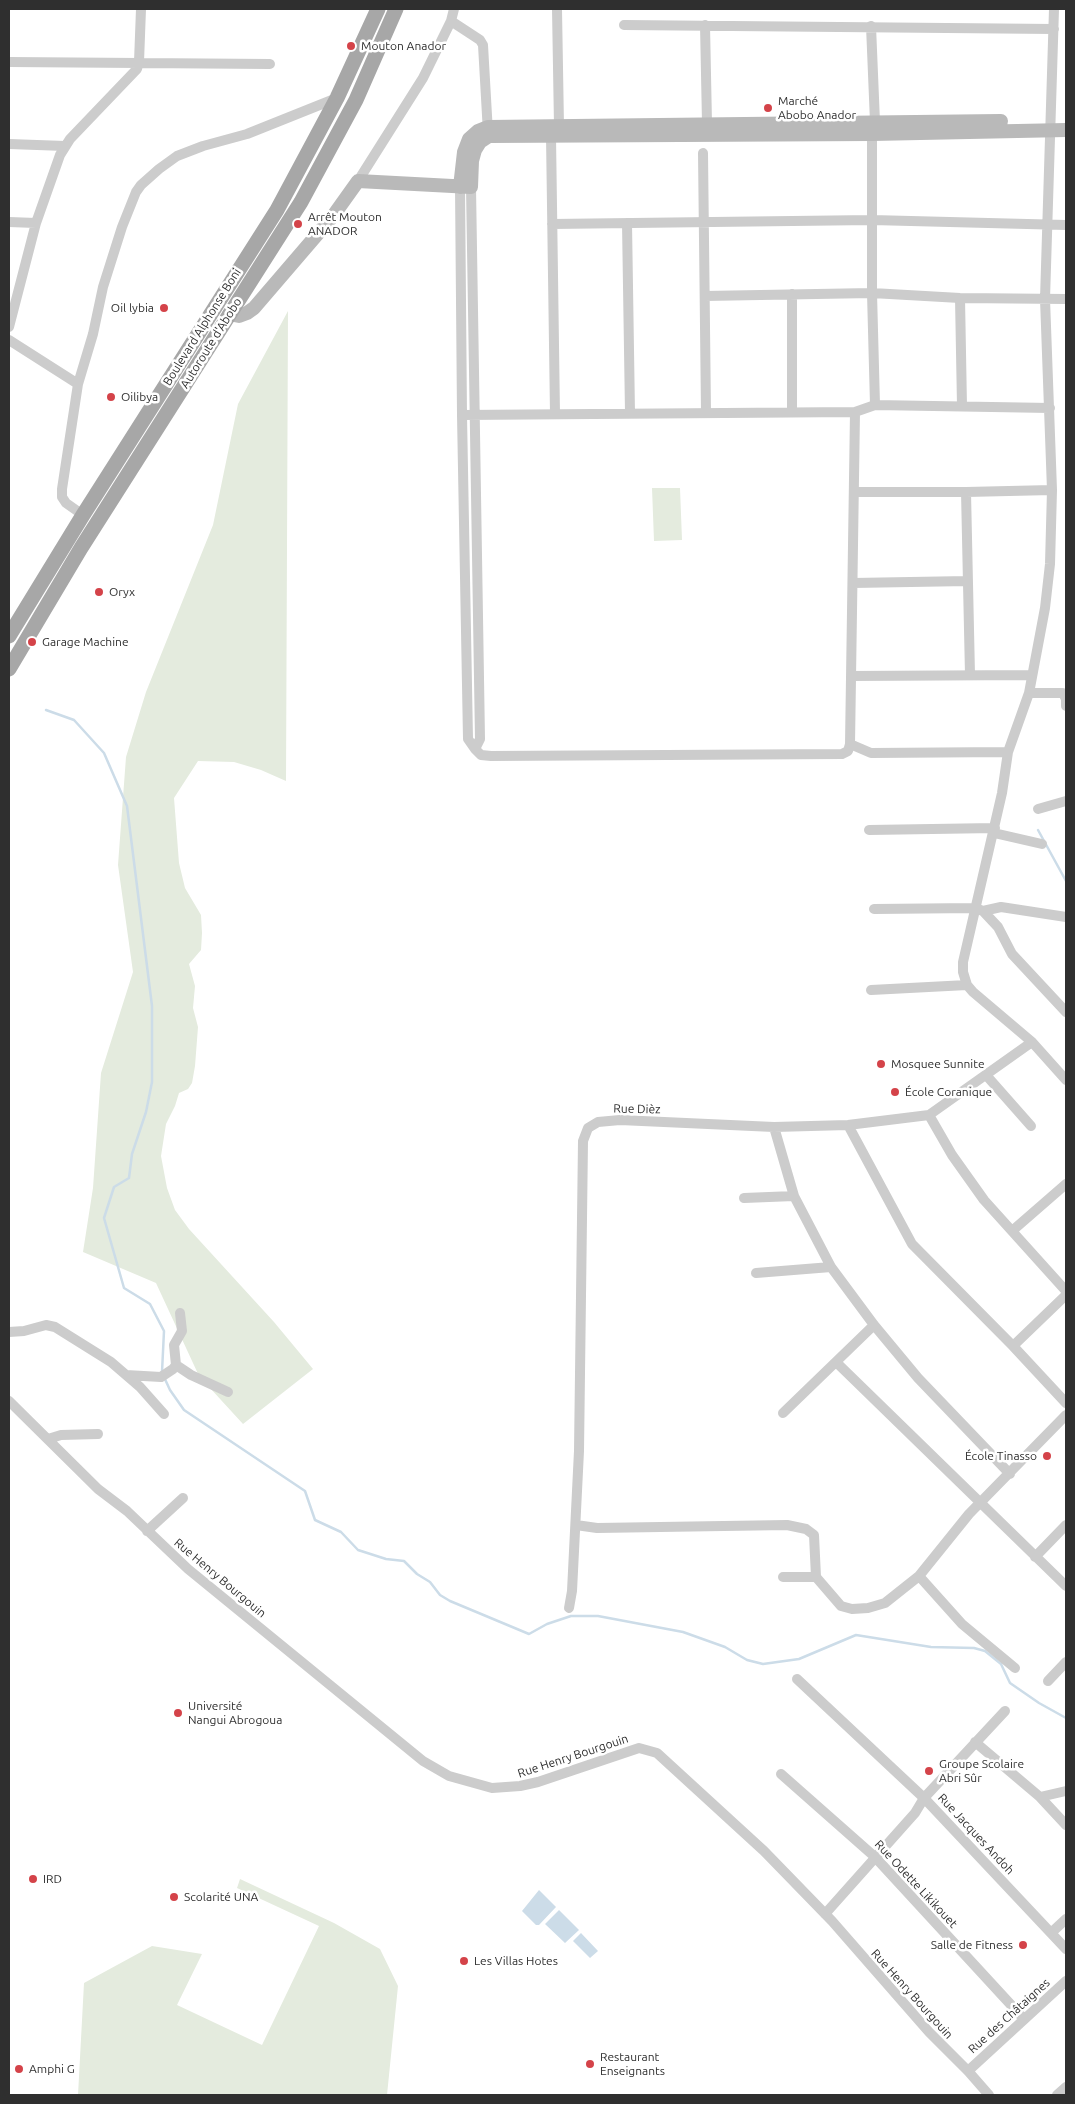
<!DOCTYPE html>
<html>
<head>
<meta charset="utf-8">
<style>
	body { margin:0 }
	#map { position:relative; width:1075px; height:2104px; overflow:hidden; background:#fff; font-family:Ubuntu,sans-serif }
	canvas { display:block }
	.frame { position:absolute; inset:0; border:10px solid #2f2f2f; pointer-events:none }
</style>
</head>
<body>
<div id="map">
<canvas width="1075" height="2104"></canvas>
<div class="frame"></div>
</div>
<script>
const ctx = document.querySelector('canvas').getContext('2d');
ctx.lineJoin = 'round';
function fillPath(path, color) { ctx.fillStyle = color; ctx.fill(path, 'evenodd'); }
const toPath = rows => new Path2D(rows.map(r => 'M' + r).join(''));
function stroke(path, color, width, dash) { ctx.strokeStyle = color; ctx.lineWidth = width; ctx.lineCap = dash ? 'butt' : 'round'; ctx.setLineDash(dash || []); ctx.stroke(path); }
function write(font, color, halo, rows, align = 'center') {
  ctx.font = font + ' Ubuntu,sans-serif'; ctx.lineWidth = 5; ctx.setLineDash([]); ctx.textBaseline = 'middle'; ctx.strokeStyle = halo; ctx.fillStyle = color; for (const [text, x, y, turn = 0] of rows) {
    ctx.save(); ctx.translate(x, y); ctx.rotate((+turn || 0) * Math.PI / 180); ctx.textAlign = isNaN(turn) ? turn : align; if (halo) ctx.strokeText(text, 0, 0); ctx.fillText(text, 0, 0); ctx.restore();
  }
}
const green = toPath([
	[288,311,286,781,261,770,234,762,198,761,174,798,179,863,185,888,201,915,202,933,201,950,189,964,195,986,193,1008,198,1027,195,1066,192,1083,188,1089,179,1093,175,1106,166,1124,161,1156,167,1188,175,1210,189,1229,274,1322,313,1369,243,1424,199,1376,156,1283,83,1252,93,1188,101,1073,133,972,118,865,126,757,146,692,213,525,238,404],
	[652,488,680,488,682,540,654,541],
	[240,1879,334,1923,380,1949,398,1986,387,2095,78,2095,84,1983,152,1946,202,1954,177,2005,262,2045,319,1926,237,1888]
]);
const water = toPath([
	[539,1890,556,1907,539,1925,536,1925,522,1911],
	[559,1910,579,1930,565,1943,545,1924],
	[581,1933,598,1951,590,1958,573,1941]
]);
const stream = toPath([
	[46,710,74,720,104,753,127,806,152,1006,152,1082,146,1112,132,1154,129,1178,114,1187,104,1218,124,1288,150,1304,164,1331,162,1372],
	[1038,830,1066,881],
	[164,1377,170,1390,184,1410,305,1491,315,1520,341,1532,358,1550,386,1559,404,1561,417,1574,430,1582,440,1595,450,1601,529,1634,547,1624,571,1616,598,1616,683,1632,725,1647,747,1660,763,1664,799,1659,856,1635,931,1647,974,1648,985,1651,1001,1664,1010,1683,1039,1703,1066,1718]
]);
const minor = toPath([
	[557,9,559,126],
	[1054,9,1045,299,1052,490,1050,564,1045,608,1029,693,1008,752,1002,793,963,962,963,972,967,985,973,992,1032,1042,1066,1080],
	[451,21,480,40,483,45,488,133],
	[624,25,1054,29],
	[705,25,707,123],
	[871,26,875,122],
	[9,62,270,64],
	[872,134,872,293,875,405],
	[551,136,555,414],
	[9,144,65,146],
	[703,153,706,413],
	[358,181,423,78,451,21,454,9],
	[460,187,462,415,468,739,475,749,481,755,491,756,842,754,848,751,850,744,855,412,462,415],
	[471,187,480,739,475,749],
	[9,222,36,223],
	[627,223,630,413],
	[552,224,872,220,1066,225],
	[705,296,872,293,960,298,1066,299],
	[960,298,962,406],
	[9,327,36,223,60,155,70,139,137,69,139,62,141,9],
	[9,340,78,384],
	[792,412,792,294],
	[855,412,875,405,1050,408],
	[854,492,966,492],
	[83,515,66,503,62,497,62,489,78,384,93,334,103,287,122,227,136,192,141,185,159,169,177,156,203,146,247,134,337,98],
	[853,583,968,581],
	[970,675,966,492,1052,490],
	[851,676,1031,675],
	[1029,693,1063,693,1066,699,1066,706],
	[850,744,871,753,1008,752],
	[1038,809,1066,801],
	[869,830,995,828],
	[994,833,1042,844],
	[874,909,975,908,983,911,998,927,1012,954,1066,1012],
	[983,911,1001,907,1066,917],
	[871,990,967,985],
	[986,1075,1031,1126],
	[929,1115,952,1155,984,1200,1066,1291],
	[848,1125,912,1244,1013,1346,1066,1403],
	[774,1127,794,1196,831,1267,874,1325,918,1378,1010,1474],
	[744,1198,794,1196],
	[1012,1231,1066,1184],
	[756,1273,831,1267],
	[9,1332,24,1331,46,1325,55,1327,111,1362,140,1387,164,1414],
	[1013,1346,1066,1295],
	[837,1363,1066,1586],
	[176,1365,191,1375,228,1392],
	[126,1375,161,1377,173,1369,176,1365,174,1345,182,1331,180,1313],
	[9,1401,98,1489,127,1511,188,1569,423,1761,449,1776,492,1788,520,1786,538,1782,639,1748,657,1753,764,1851,832,1921,929,2032,968,2071,989,2095],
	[783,1413,874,1325],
	[48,1439,61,1435,98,1434],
	[576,1525,597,1528,787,1525,806,1529,814,1535,816,1577],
	[147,1531,183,1498],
	[1035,1557,1066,1525],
	[919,1576,962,1624,1015,1668],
	[783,1577,816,1577,841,1606,852,1609,868,1608,885,1603,919,1576,969,1514,1066,1415],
	[569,1608,572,1591,579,1451,583,1141,588,1128,598,1122,620,1120,774,1127,848,1125,929,1115,1032,1042],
	[797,1679,924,1798,1066,1949],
	[1048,1681,1066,1662],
	[975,1742,1040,1797,1066,1825],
	[781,1774,875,1857,1024,2019],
	[1040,1797,1066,1791],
	[825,1914,915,1813,924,1798,1005,1711],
	[1051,1933,1066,1919],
	[968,2071,1066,1981],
	[1057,2095,1066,2087]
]);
const secondary = toPath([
	[460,187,464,152,469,139,478,131,488,127,1001,121],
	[229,314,239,316,247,313,254,308,333,216,358,181,471,187,472,161,475,150,480,142,489,136,872,134,1066,130]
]);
const primary = toPath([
	[9,636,83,515,277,210,337,98,378,9],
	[9,669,81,548,301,202,356,100,396,9]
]);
const markers = [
	[351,46,5,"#d44349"],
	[768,108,5,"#d44349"],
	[298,224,5,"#d44349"],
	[164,308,5,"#d44349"],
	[111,397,5,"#d44349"],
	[99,592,5,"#d44349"],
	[32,642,5,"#d44349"],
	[881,1064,5,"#d44349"],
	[895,1092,5,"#d44349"],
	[1047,1456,5,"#d44349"],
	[178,1713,5,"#d44349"],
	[929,1771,5,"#d44349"],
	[33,1879,5,"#d44349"],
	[174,1897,5,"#d44349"],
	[1023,1945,5,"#d44349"],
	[464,1961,5,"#d44349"],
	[590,2064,5,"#d44349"],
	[19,2069,5,"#d44349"]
];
const poiNames = [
	["Mouton Anador",361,46],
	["Marché",778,101],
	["Abobo Anador",778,115],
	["Arrêt Mouton",308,217],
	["ANADOR",308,231],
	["Oil lybia",154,308,"right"],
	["Oilibya",121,397],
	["Oryx",109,592],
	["Garage Machine",42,642],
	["Mosquee Sunnite",891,1064],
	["École Coranique",905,1092],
	["École Tinasso",1037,1456,"right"],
	["Université",188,1706],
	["Nangui Abrogoua",188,1720],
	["Groupe Scolaire",939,1764],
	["Abri Sûr",939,1778],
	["IRD",43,1879],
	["Scolarité UNA",184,1897],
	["Salle de Fitness",1013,1945,"right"],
	["Les Villas Hotes",474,1961],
	["Restaurant",600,2057],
	["Enseignants",600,2071],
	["Amphi G",29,2069]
];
const streetNames = [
	["Boulevard Alphonse Boni",202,327,-58],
	["Autoroute d'Abobo",211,343,-58],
	["Rue Dièz",637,1109,1],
	["Rue Henry Bourgouin",220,1578,40],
	["Rue Henry Bourgouin",573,1756,-18],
	["Rue Jacques Andoh",976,1834,47],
	["Rue Odette Likikouet",916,1884,47],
	["Rue Henry Bourgouin",912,1994,48],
	["Rue des Châtaignes",1009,2016,-42]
];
fillPath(green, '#e4ebde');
fillPath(water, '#ccdce8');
stroke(stream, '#ccdce8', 2.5);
stroke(minor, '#ccc', 10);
stroke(secondary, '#b9b9b9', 14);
stroke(primary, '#a7a7a7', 15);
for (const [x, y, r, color] of markers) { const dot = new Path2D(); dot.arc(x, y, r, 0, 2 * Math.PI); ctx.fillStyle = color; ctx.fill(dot); stroke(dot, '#fff', 2); }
write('12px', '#2f2f2f', '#fff', poiNames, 'left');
write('12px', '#2f2f2f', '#fff', streetNames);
</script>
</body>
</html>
